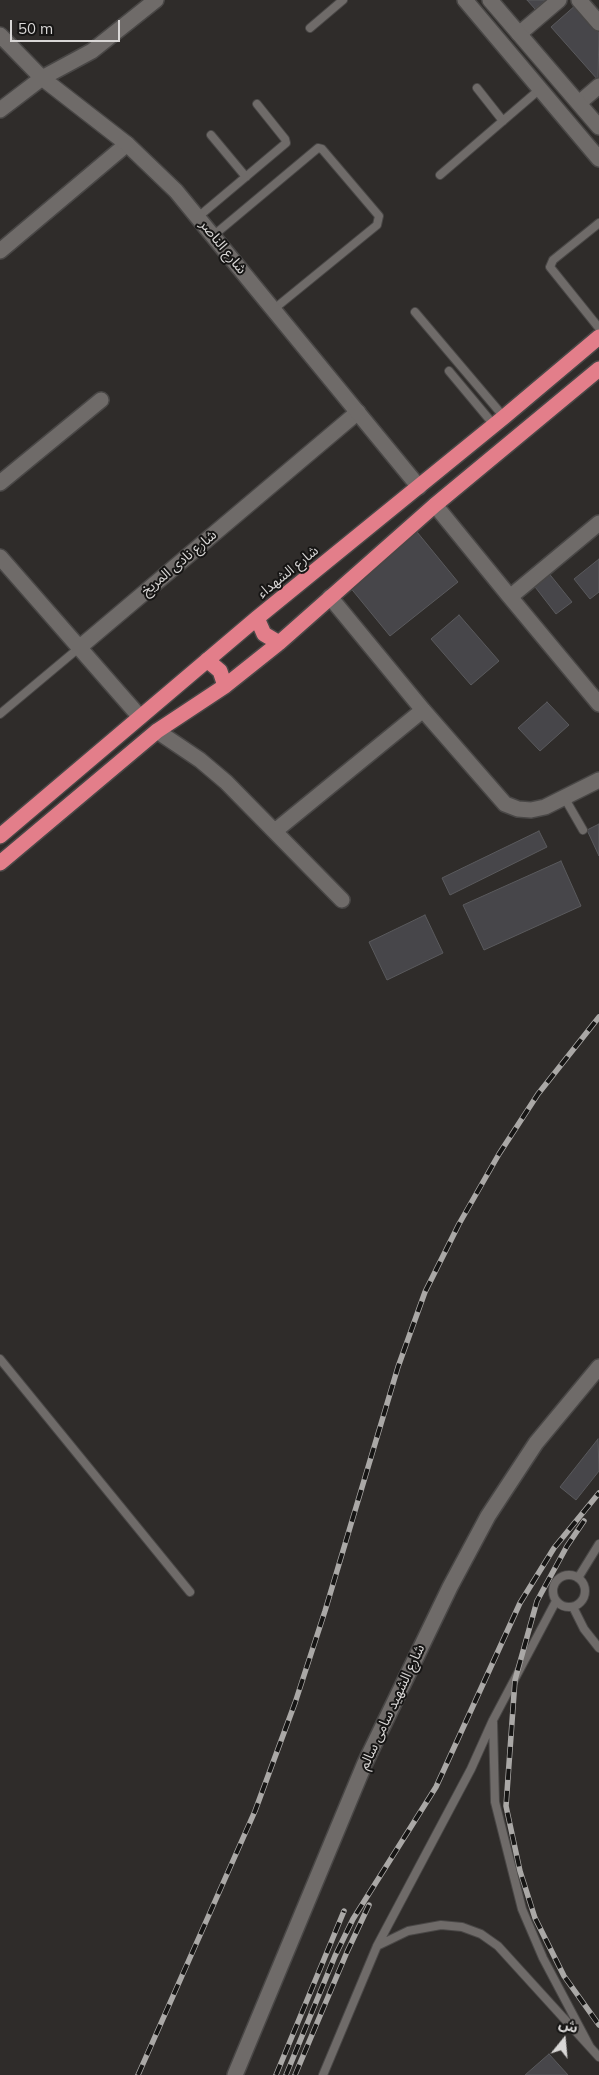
<!DOCTYPE html>
<html>
<head>
<meta charset="utf-8">
<style>
	body { margin:0 }
	#map { position:relative; width:599px; height:2075px; overflow:hidden; background:#2f2c2a; font-family:Mulish,"Noto Sans Arabic",sans-serif }
	canvas { display:block }
	.north { position:absolute; left:539px; top:2015px; width:50px; height:50px; -webkit-text-stroke:4px #161514; paint-order:stroke; rotate:17deg; font-size:14px; font-weight:700; line-height:20px; text-align:center; color:#d9d7d6 }
	.north::after { content:''; display:block; margin:auto; width:18px; height:22px; background:#d9d7d6; clip-path:polygon(50% 0,100% 100%,50% 72%,0 100%) }
	.scale { position:absolute; left:10px; top:20px; width:110px; height:22px; box-sizing:border-box; border:2px solid #d9d7d6; border-top:0; padding-left:6px; font-size:15px; line-height:18px; white-space:nowrap; color:#d9d7d6; -webkit-text-stroke:4px #161514; paint-order:stroke }
</style>
</head>
<body>
<div id="map">
<canvas width="599" height="2075"></canvas>
<div class="north">ش</div>
<div class="scale">50 m</div>
</div>
<script>
const ctx = document.querySelector('canvas').getContext('2d');
ctx.lineJoin = 'round';
function fillPath(path, color) { ctx.fillStyle = color; ctx.fill(path, 'evenodd'); }
const toPath = rows => new Path2D(rows.map(r => 'M' + r).join(''));
function stroke(path, color, width, dash) { ctx.strokeStyle = color; ctx.lineWidth = width; ctx.lineCap = dash ? 'butt' : 'round'; ctx.setLineDash(dash || []); ctx.stroke(path); }
function write(font, color, halo, rows, align = 'center') {
  ctx.font = font + ' Mulish,"Noto Sans Arabic",sans-serif'; ctx.lineWidth = 4; ctx.setLineDash([]); ctx.textBaseline = 'middle'; ctx.strokeStyle = halo; ctx.fillStyle = color; for (const [text, x, y, turn = 0] of rows) {
    ctx.save(); ctx.translate(x, y); ctx.rotate((+turn || 0) * Math.PI / 180); ctx.textAlign = isNaN(turn) ? turn : align; if (halo) ctx.strokeText(text, 0, 0); ctx.fillText(text, 0, 0); ctx.restore();
  }
}
const building = toPath([
	[527,0,546,0,535,9,527,0],
	[577,4,599,29,598,80,551,27,577,4],
	[417,532,458,582,390,636,349,586,417,532],
	[599,559,599,592,590,599,574,579,599,559],
	[547,571,572,602,556,614,532,583,547,571],
	[459,615,499,661,471,685,431,639,459,615],
	[547,702,569,725,540,751,518,728,547,702],
	[599,824,599,856,587,830,599,824],
	[539,831,547,847,450,895,442,878,539,831],
	[561,861,581,906,484,950,463,905,561,861],
	[425,915,443,953,387,980,369,942,425,915],
	[598,1439,599,1471,576,1500,560,1487,598,1439],
	[549,2054,568,2075,525,2075,549,2054]
]);
const lane = toPath([
	[310,28,343,0],
	[477,88,503,121],
	[211,135,246,177],
	[440,175,540,89],
	[198,217,286,143,285,139,257,104],
	[599,223,553,260,550,267,599,328],
	[214,235,318,148,322,149,379,216,377,225,274,309],
	[415,312,504,417],
	[449,371,494,425],
	[0,714,80,647],
	[564,797,583,830],
	[0,1359,190,1592],
	'553 1591a16 16 0 1 1 32 0a16 16 0 1 1-32 0Z',
	[578,1578,599,1544],
	[573,1607,584,1629,599,1648],
	[493,1722,495,1802,522,1909,543,1958,590,2047],
	[377,1946,408,1931,441,1925,462,1927,481,1934,498,1946,599,2057],
	[323,2075,377,1946,471,1769,493,1720,556,1601]
]);
const street = toPath([
	[579,0,599,23],
	[519,34,559,0],
	[579,103,599,86],
	[0,251,127,144],
	[0,483,101,400],
	[435,505,510,597,599,523],
	[0,557,140,717],
	[330,597,423,710,505,804,518,809,531,810,545,807,599,780],
	[510,597,599,704],
	[80,647,358,412],
	[157,731,200,760,226,782,342,900],
	[275,831,423,710]
]);
const secondary = toPath([
	[465,0,599,159],
	[490,0,599,127],
	[0,35,42,78,127,144,176,191,419,487],
	[0,110,42,78,92,51,156,0],
	[235,2075,365,1763,450,1587,488,1516,536,1443,599,1367]
]);
const highway = toPath([
	[257,618,264,634,279,643],
	[207,660,220,671,225,686],
	[0,836,257,618,504,417,599,337],
	[0,863,157,731,225,686,279,643,435,505,599,369]
]);
const rail = toPath([
	[584,1521,567,1546,537,1601,515,1680,506,1806,520,1871,535,1918,564,1976,599,2025],
	[138,2075,255,1811,295,1703,325,1611,398,1367,425,1292,459,1224,499,1154,538,1094,599,1017],
	[276,2075,344,1911],
	[286,2075,335,1956,353,1919,436,1787,520,1603,554,1548,599,1493],
	[295,2075,347,1952,369,1905]
]);
const streetNames = [
	["شارع الناصر",223,247,51],
	["شارع نادى المريخ",179,563,-40],
	["شارع الشهداء",288,572,-39],
	["شارع الشهيد سامى سالم",392,1707,-65]
];
fillPath(building, '#47464a');
stroke(building, '#5a5a5d', 1);
stroke(lane, '#494746', 10);
stroke(street, '#494746', 18);
stroke(secondary, '#494746', 18);
stroke(highway, '#494746', 18);
stroke(lane, '#6f6b69', 8);
stroke(street, '#6f6b69', 15);
stroke(secondary, '#6f6b69', 15);
stroke(highway, '#e37e8a', 15);
stroke(rail, '#aaa8a6', 5.5);
stroke(rail, '#161514', 4, [11]);
write('14px', '#d9d7d6', '#161514', streetNames);
</script>
</body>
</html>
